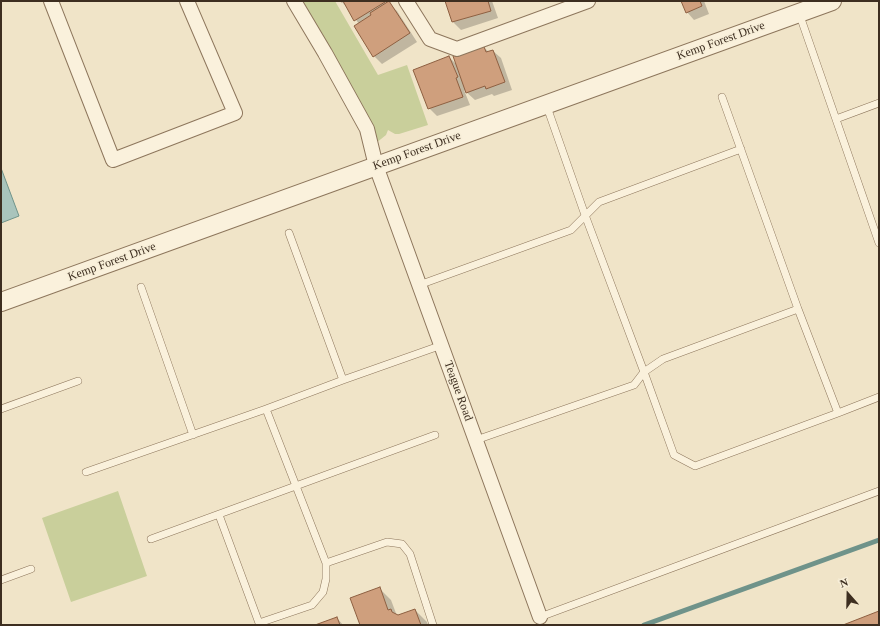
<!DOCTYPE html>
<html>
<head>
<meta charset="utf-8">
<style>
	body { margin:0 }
	#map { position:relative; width:880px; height:626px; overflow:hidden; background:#f0e4c8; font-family:Georgia,serif }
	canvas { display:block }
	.frame { position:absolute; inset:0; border:2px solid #3d2e20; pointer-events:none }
	.north { position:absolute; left:828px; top:574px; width:40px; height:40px; -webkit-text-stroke:3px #f7eed8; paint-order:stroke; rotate:340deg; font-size:11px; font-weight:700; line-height:16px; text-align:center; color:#3d2e20 }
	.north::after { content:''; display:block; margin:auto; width:14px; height:18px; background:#3d2e20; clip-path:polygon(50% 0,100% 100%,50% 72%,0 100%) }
</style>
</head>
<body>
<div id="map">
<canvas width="880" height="626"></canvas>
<div class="frame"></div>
<div class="north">N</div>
</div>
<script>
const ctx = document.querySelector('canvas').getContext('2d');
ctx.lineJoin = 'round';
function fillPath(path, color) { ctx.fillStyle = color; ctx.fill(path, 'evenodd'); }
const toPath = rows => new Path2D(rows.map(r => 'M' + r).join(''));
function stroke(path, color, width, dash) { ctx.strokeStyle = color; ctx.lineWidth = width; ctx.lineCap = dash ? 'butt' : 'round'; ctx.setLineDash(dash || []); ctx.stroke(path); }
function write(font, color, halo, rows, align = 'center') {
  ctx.font = font + ' Georgia,serif'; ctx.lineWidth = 3; ctx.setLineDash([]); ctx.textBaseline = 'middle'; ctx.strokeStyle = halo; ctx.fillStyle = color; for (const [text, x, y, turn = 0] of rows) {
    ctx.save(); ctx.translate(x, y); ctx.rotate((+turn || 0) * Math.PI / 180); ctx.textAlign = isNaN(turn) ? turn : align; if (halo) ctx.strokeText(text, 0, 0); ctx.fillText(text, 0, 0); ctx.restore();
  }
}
const green = toPath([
	[294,1,335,1,378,75,407,65,428,125,399,134,395,134,388,130,386,135,371,147],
	[118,491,147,576,71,602,42,518]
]);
const water = toPath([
	[1,168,19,216,1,223,1,168]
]);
const shadow = toPath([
	[341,1,386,1,397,11,417,42,382,64,374,56,359,24,348,9],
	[446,1,492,1,498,18,461,30,453,22],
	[682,1,704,1,709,14,694,20,687,12],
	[482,46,489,52,493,51,501,58,512,90,494,96,492,94,475,100,464,90,470,105,437,116,429,108,449,57,457,65],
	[379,588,391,600,397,616,415,610,427,622,428,625,361,625],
	[337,618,343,625,318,625]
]);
const stream = toPath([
	[644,625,879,540]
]);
const building = toPath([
	[340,1,384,1,385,2,354,21,343,1,341,2,340,1],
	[389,1,410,33,373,57,354,26,371,15,370,13,389,1],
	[445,1,488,1,491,11,452,22,445,1],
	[681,1,700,1,702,6,686,13,681,1],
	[483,44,486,52,493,50,505,82,486,89,485,86,466,93,453,56,483,44],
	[449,56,458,77,456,78,463,97,428,109,413,70,449,56],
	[380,587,388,610,391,609,392,612,398,615,415,609,421,625,360,625,350,598,380,587],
	[879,611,879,625,843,625,879,611],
	[337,617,340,625,315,625,337,617]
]);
const service = toPath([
	[799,13,879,243],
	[722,97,798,309,838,413,879,397],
	[546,104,585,215,644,372,674,455,695,466,838,413],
	[836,119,879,103],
	[289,233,343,380],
	[419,285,571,230,599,202,741,149],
	[141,287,193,435],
	[1,409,78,381],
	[476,440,634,385,644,372,663,359,798,309],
	[86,472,266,409,343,380,442,345],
	[219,515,259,623,312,605,323,592,326,579,326,563,266,409],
	[151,539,435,435],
	[326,563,387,542,402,544,410,554,433,625],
	[1,580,31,569],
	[540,617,879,491]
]);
const minor = toPath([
	[51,1,113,160,235,113,187,1],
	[294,1,325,53,367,129,376,166,540,617],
	[406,1,430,39,457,49,588,1]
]);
const tertiary = toPath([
	[1,302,832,1]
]);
const streetNames = [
	["Kemp Forest Drive",721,41,-20],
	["Kemp Forest Drive",417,151,-20],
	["Kemp Forest Drive",112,262,-20],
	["Teague Road",458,391,70]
];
fillPath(green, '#c9cf9b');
fillPath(water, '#a9c4bc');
stroke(water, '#6f938a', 1);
fillPath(shadow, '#0003');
stroke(stream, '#6f938a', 5);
fillPath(building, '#cf9f7d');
stroke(building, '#8d5f41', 1);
stroke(service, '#8d765c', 8);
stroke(minor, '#8d765c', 16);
stroke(tertiary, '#8d765c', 20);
stroke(service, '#faf1dc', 7);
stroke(minor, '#faf1dc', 14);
stroke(tertiary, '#faf1dc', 18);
write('12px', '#3d2e20', '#f7eed8', streetNames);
</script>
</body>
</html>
